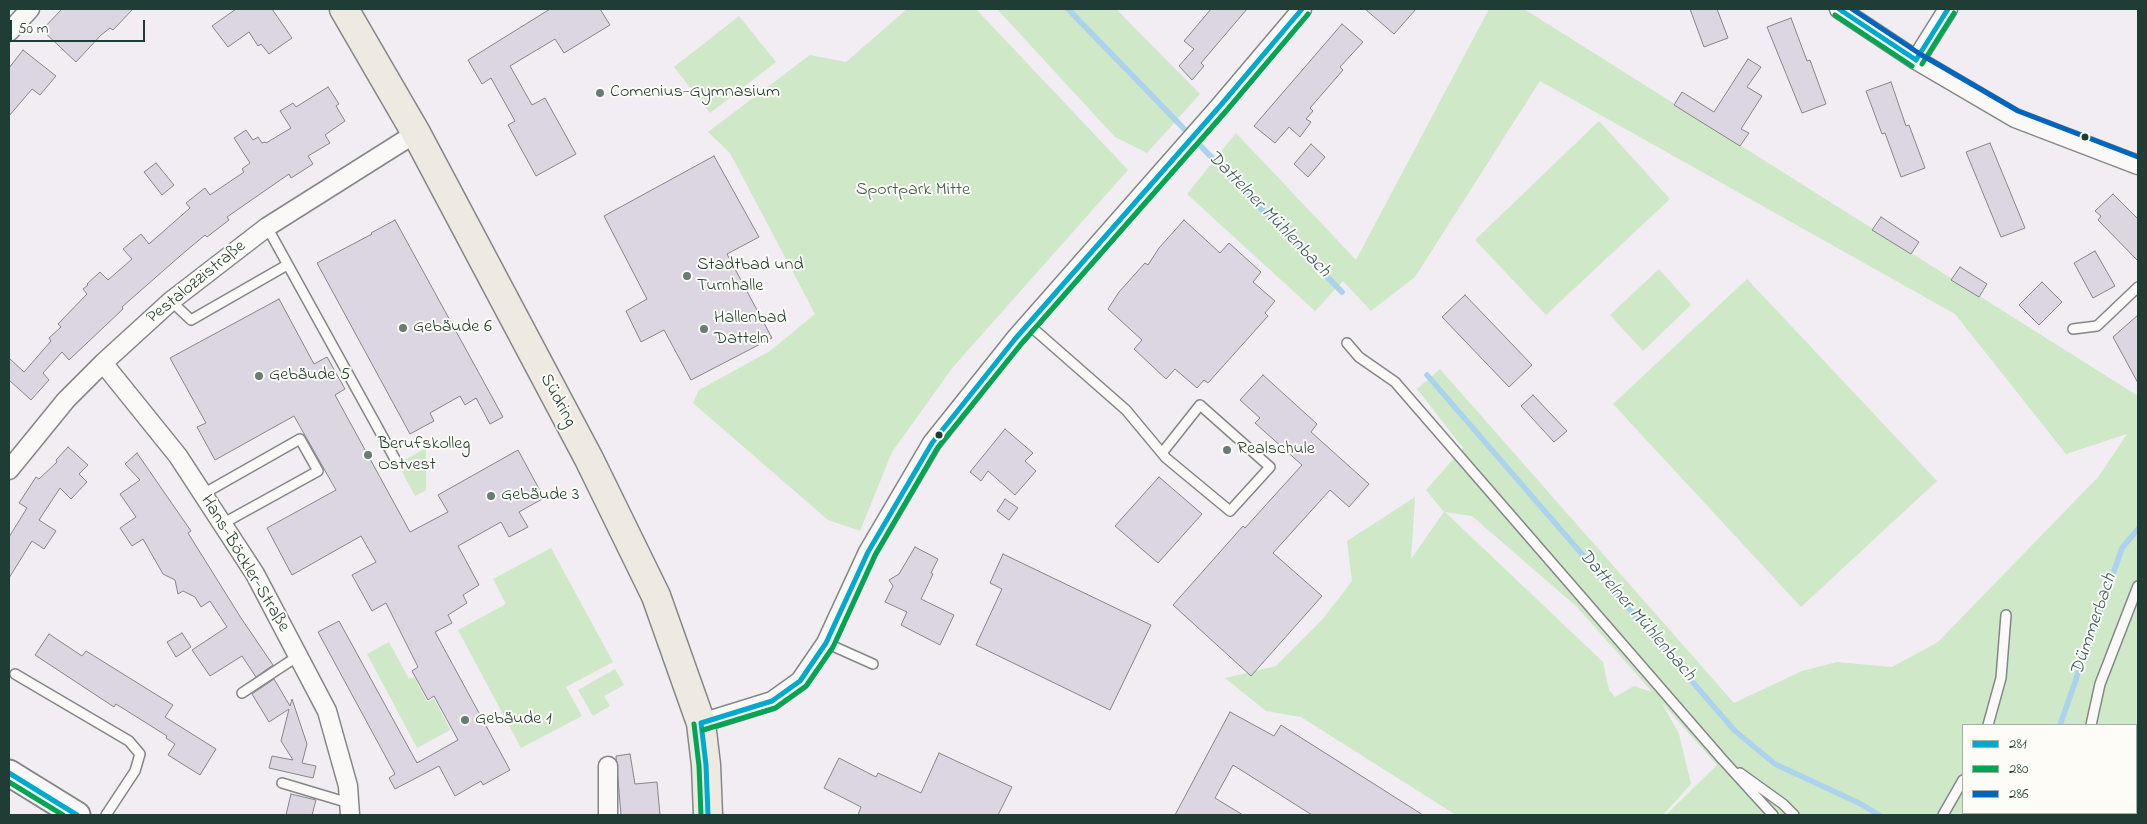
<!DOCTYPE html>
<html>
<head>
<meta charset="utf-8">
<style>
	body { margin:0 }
	#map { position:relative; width:2147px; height:824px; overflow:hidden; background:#f1edf2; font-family:"Indie Flower",sans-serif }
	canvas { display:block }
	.frame { position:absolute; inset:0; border:10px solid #1f3d34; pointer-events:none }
	.legend { position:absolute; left:1962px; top:724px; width:175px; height:90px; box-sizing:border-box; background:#fdfcf7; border:1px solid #a4b0a9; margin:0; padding:6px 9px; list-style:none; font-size:15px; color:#1f3d34 }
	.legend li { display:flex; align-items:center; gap:10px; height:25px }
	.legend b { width:25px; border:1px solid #a4b0a9 }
	.scale { position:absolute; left:10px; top:20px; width:135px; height:22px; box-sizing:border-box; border:2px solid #1f3d34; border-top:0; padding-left:6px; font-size:15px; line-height:18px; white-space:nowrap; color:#1f3d34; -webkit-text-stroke:4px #fdfcf7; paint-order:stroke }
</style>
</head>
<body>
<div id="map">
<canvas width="2147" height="824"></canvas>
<div class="frame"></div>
<ul class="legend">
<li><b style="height:6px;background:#00a9ce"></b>281</li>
<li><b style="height:6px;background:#00a651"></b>280</li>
<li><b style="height:6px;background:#0065bd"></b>286</li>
</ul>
<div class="scale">50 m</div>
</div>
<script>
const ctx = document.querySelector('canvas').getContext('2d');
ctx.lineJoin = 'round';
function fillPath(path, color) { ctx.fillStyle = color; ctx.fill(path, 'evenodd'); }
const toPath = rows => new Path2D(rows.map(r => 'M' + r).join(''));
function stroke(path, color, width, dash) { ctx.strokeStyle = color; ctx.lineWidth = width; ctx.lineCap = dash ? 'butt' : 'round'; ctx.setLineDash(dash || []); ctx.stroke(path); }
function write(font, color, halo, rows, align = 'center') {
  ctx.font = font + ' "Indie Flower",sans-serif'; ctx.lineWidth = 4; ctx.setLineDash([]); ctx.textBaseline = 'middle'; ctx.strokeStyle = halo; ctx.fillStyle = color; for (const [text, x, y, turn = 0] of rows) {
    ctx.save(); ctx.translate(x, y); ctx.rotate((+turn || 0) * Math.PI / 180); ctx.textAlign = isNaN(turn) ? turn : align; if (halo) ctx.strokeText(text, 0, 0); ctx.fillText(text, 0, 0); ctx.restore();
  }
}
const green = toPath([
	[907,9,976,9,1128,170,953,367,892,452,860,531,828,520,693,403,699,390,770,351,815,314,730,153,708,132,810,55,846,62],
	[997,9,1116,9,1200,94,1147,153,1115,137],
	[1489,9,1524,9,2138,396,2138,815,1666,815,1717,765,1662,703,1679,734,1691,784,1663,815,1456,815,1301,717,1266,711,1225,678,1276,666,1322,620,1352,581,1347,541,1415,497,1411,559,1444,512,1426,490,1463,448,1417,389,1440,369,1734,703,1802,671,1837,662,1892,667,1938,642,2099,476,2127,434,2066,454,1955,314,1540,81,1415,277,1371,311,1343,281,1315,311,1187,194,1236,133,1356,260],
	[1445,512,1472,516,1577,607,1652,692,1634,686,1615,697,1609,690,1603,662],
	[1963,725,2136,725,2136,813,1963,813],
	[739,16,776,62,710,113,674,67],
	[1599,121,1670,199,1546,315,1475,240],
	[1659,269,1691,305,1643,351,1610,315],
	[1747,279,1937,481,1801,607,1613,404],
	[426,448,426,490,415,496,398,464],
	[551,548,613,662,566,687,582,716,521,748,458,630,506,604,493,579],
	[389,642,409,679,414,677,427,702,434,699,450,730,417,748,367,654],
	[615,669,624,685,604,696,610,706,593,716,578,690]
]);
const stream = toPath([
	[1068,9,1342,292],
	[1427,375,1735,731,1775,764,1861,804,1879,815],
	[2060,725,2122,548,2138,529],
	[2031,815,2032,813]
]);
const building = toPath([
	[62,9,133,9,113,30,110,28,101,35,76,62,42,30,62,9],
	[236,9,272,9,292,38,269,54,261,44,258,46,249,32,228,47,212,26,236,9],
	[550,9,600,9,610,25,564,53,555,39,510,66,532,105,545,98,576,154,536,176,508,125,515,121,491,78,482,84,468,60,550,9],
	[1211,9,1247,9,1201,63,1204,66,1192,80,1179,66,1194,49,1184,41,1211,9],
	[1365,9,1416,9,1394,34,1365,9],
	[1690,9,1717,9,1728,38,1704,47,1690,9],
	[1791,18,1807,61,1810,60,1826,104,1802,113,1767,27,1791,18],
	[1342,24,1363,42,1340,67,1343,70,1310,108,1313,111,1306,119,1311,122,1300,137,1289,127,1275,143,1254,126,1342,24],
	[23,50,56,76,40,95,32,89,9,116,9,68,23,50],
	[1748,59,1761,67,1747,87,1762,96,1741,129,1749,133,1740,146,1674,105,1682,92,1714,112,1748,59],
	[1891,82,1906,126,1909,125,1925,168,1901,177,1885,133,1882,134,1866,91,1891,82],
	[328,87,339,104,336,106,345,121,325,135,330,143,308,156,313,164,291,178,289,174,227,217,229,220,207,237,205,235,180,256,122,307,123,309,69,360,62,352,43,373,49,380,31,400,9,380,9,358,24,372,51,341,49,338,61,327,58,324,87,294,83,289,88,285,87,284,100,272,108,280,132,259,123,249,141,234,149,244,190,208,186,203,205,188,210,195,244,172,242,169,250,163,234,138,246,130,253,140,258,137,262,143,265,142,266,143,291,128,280,111,293,103,296,107,328,87],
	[1990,143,2025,228,2001,237,1966,152,1990,143],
	[1311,144,1325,157,1308,177,1294,164,1311,144],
	[714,156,759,237,727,254,772,338,691,380,664,330,641,342,626,311,647,299,604,216,714,156],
	[156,163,174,185,162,195,144,172,156,163],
	[2113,194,2138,219,2138,261,2098,220,2101,216,2095,211,2113,194],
	[1881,217,1919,242,1911,254,1872,230,1881,217],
	[395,220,503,417,490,424,476,398,465,405,460,396,430,413,434,421,410,434,317,263,372,234,371,233,395,220],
	[1184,220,1220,253,1229,243,1261,272,1253,282,1275,301,1265,313,1268,316,1208,383,1204,380,1197,388,1175,369,1166,379,1134,349,1142,340,1108,309,1119,292,1145,263,1148,265,1159,248,1184,220],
	[2095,251,2115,286,2093,298,2074,263,2095,251],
	[1960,267,1987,284,1979,297,1951,280,1960,267],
	[2042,282,2062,302,2039,325,2019,305,2042,282],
	[1465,295,1532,365,1509,387,1442,317,1465,295],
	[279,299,314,364,327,357,345,389,335,395,410,532,448,512,438,495,518,450,544,498,519,512,528,527,509,537,501,522,458,546,479,585,463,595,467,603,448,615,452,623,435,632,510,770,483,785,481,781,455,796,439,766,395,789,389,778,395,774,318,632,339,621,417,763,458,740,434,696,428,700,412,671,418,667,386,603,372,611,352,575,376,562,361,536,292,575,267,528,336,490,294,416,215,460,197,427,206,423,170,358,279,299],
	[2138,315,2138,383,2113,337,2138,315],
	[1263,375,1317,424,1311,432,1369,484,1349,507,1330,490,1273,553,1322,596,1251,676,1173,605,1243,526,1245,528,1302,465,1255,423,1260,418,1240,400,1263,375],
	[1533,395,1567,431,1554,442,1521,406,1533,395],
	[1005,429,1033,453,1025,461,1036,471,1015,495,988,471,981,481,970,472,1005,429],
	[68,447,88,465,79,474,87,482,71,499,60,488,39,520,56,531,44,549,32,541,9,578,9,537,27,508,19,503,36,477,39,479,57,462,56,460,68,447],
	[137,453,191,531,188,533,241,618,273,665,256,677,242,656,210,676,192,650,227,627,210,601,201,607,195,597,183,591,178,594,175,580,163,574,143,539,132,546,120,528,136,517,120,494,140,480,125,464,137,453],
	[1159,477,1202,514,1158,563,1115,526,1159,477],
	[1005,499,1018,508,1009,520,997,511,1005,499],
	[915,547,938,559,931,573,933,574,921,599,954,615,940,645,901,625,907,612,885,602,893,586,889,580,899,574,915,547],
	[1003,554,1151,625,1110,710,976,645,1002,589,990,583,1003,554],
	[182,633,191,647,176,657,167,642,182,633],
	[49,634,82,656,86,651,173,705,165,717,216,749,200,775,168,755,175,744,166,738,167,736,116,704,114,707,35,655,49,634],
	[274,679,290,706,292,699,307,744,302,763,316,766,313,778,269,768,272,756,293,760,281,741,289,709,269,722,252,694,274,679],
	[1230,712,1274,736,1281,725,1423,815,1312,815,1233,765,1215,798,1243,815,1175,815,1230,712],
	[939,753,1012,787,998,815,858,815,861,807,824,788,839,758,876,777,878,773,921,793,939,753],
	[630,754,635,784,657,782,660,815,621,815,616,756,630,754],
	[291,794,316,800,312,815,286,815,291,794]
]);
const lane = toPath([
	[267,227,395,459],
	[171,301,191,320,287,265],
	[1028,324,1126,410,1166,458,1230,511,1270,467,1200,405,1162,453],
	[2073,329,2097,326,2138,287],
	[1347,343,1359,357,1395,382,1722,759,1773,815],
	[203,494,300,439,318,471,222,524],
	[826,643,873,664],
	[15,674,129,741,140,754,135,771,106,815],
	[242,693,298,656],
	[1988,725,2001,678,2006,615],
	[2091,725,2100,684,2138,586],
	[1740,773,1783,804,1794,815],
	[282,783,349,803],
	[1943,815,1963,780],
	[2074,815,2074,813]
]);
const street = toPath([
	[1839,9,1916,60,2015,118,2138,165],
	[9,32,30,9],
	[1916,60,1948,9],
	[103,363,178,456,255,574,327,711,348,786,350,815],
	[9,470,66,400,103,363,171,301,267,227,416,133],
	[701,723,772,701,800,681,826,643,868,552,932,443,1015,339,1220,106,1302,9],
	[608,815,608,766]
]);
const secondary = toPath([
	[9,773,77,815]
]);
const primary = toPath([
	[344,9,416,133,589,459,656,596,701,723,706,765,708,815]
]);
const bus1 = toPath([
	[1839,9,1916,60],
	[1916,60,1948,9],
	[701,723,772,701,800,681,826,643,868,552,932,443,1015,339,1220,106,1302,9],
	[701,723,706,765,708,815],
	[9,773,77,815]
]);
const bus2 = toPath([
	[1835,15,1912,66],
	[1922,64,1954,13],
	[694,724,699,766,701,815],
	[703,730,775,708,806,686,833,647,875,555,938,447,1021,344,1226,111,1308,14],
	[9,782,63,815]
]);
const bus3 = toPath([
	[1852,9,1920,54,2018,111,2138,157]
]);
const markers = [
	[600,93,5,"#687b76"],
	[2085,137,4.5,"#1f3d34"],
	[687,276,5,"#687b76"],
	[403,328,5,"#687b76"],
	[704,329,5,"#687b76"],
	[259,376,5,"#687b76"],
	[939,435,4.5,"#1f3d34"],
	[1227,450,5,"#687b76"],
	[368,455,5,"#687b76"],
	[491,496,5,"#687b76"],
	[465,720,5,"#687b76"]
];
const poiNames = [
	["Comenius-Gymnasium",610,93],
	["Stadtbad und",697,266],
	["Turnhalle",697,287],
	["Hallenbad",714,319],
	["Datteln",714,340],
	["Gebäude 6",413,328],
	["Gebäude 5",269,376],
	["Berufskolleg",378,445],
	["Ostvest",378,466],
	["Realschule",1237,450],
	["Gebäude 3",501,496],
	["Gebäude 1",475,720]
];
const parkNames = [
	["Sportpark Mitte",913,191]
];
const streetNames = [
	["Pestalozzistraße",197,283,-39],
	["Südring",557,401,62],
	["Hans-Böckler-Straße",244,564,59]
];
const waterNames = [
	["Dattelner Mühlenbach",1268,215,46],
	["Dattelner Mühlenbach",1636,616,49],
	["Dümmerbach",2095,625,-71]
];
fillPath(green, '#cee8c8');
stroke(stream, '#abd3ee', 5.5);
fillPath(building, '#dbd6e1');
stroke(building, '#838787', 1);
stroke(lane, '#838787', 12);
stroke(street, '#838787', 21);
stroke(secondary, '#838787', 29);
stroke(primary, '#838787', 31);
stroke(lane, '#faf9f8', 9);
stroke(street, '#faf9f8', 18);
stroke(secondary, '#faf9f8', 25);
stroke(primary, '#eeeae1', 28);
stroke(bus1, '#00a9ce', 5);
stroke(bus2, '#00a651', 5);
stroke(bus3, '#0065bd', 5);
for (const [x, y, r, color] of markers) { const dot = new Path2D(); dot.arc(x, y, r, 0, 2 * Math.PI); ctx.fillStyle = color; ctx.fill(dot); stroke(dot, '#fdfcf7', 2); }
write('18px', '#1f3d34', '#fdfcf7', poiNames, 'left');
write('18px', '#3c5e4b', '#fdfcf7', parkNames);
write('18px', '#1f3d34', '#fdfcf7', streetNames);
write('italic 19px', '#3a6062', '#fdfcf7', waterNames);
</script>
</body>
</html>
